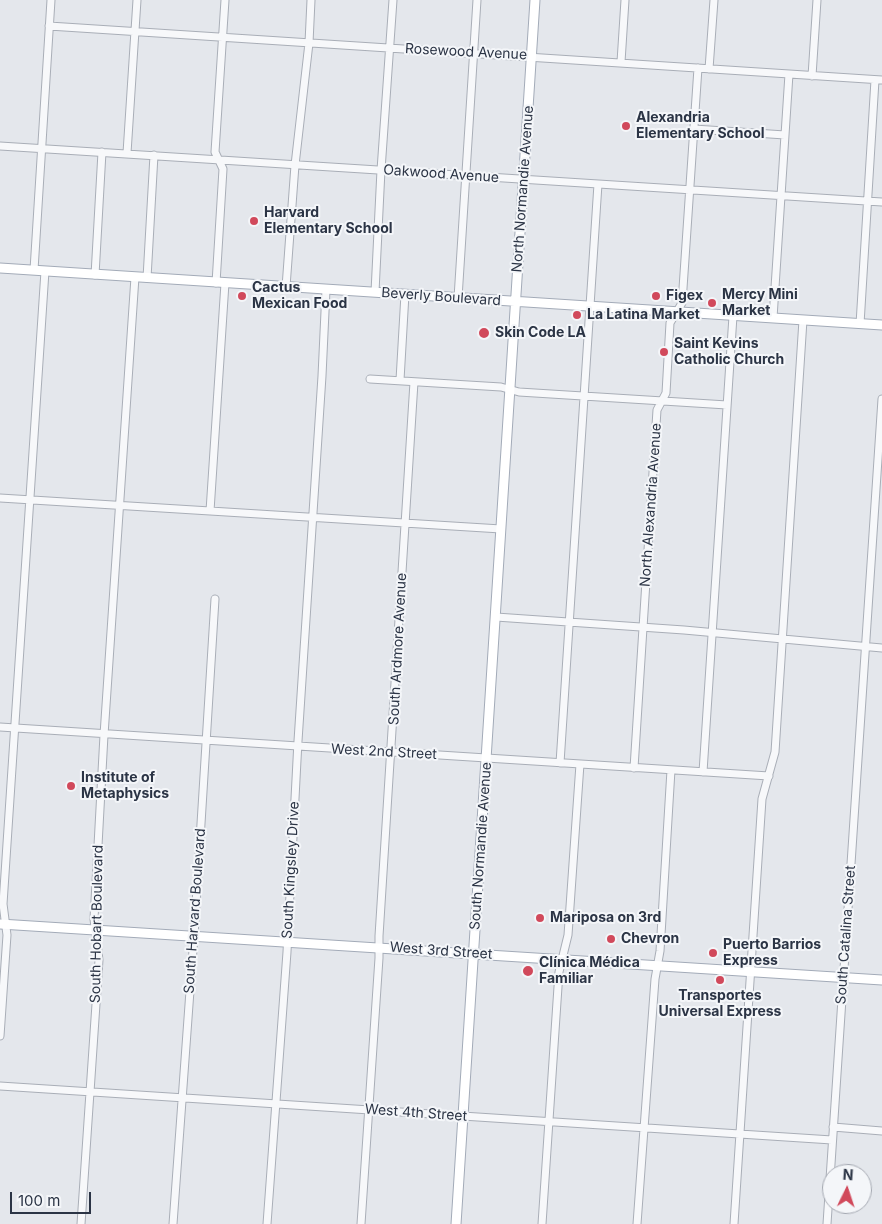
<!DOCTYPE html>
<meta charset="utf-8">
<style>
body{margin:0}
#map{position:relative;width:882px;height:1224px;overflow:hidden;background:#e4e7ec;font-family:Inter,sans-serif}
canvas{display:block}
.north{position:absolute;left:822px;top:1164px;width:50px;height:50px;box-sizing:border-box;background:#f4f6f9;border:1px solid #a4a8b1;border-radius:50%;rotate:4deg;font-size:14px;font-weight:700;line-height:20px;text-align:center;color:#2b3445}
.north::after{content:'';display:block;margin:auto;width:18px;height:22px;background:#d1495b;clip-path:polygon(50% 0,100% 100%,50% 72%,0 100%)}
.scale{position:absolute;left:10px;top:1192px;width:81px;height:22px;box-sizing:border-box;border:2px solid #2b3445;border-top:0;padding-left:6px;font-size:15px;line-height:18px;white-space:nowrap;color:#2b3445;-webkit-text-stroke:4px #f4f6f9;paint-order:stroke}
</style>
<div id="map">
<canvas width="882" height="1224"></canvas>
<div class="north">N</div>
<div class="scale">100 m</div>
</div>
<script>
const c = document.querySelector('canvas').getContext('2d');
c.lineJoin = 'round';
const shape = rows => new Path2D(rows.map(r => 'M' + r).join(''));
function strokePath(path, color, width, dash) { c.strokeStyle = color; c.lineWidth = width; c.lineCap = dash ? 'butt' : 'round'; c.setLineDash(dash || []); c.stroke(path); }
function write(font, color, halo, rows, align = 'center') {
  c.font = font + ' Inter,sans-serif'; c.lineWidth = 4; c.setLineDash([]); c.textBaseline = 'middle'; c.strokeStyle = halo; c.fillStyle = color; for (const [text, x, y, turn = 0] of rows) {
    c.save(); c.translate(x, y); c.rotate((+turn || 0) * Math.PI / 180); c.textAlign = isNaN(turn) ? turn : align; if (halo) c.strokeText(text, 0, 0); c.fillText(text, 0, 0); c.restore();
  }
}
const minor = shape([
 [49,26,882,80],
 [621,62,625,0],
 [709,69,714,0],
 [812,76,817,0],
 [694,129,785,135],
 [0,146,882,202],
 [127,153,137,0],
 [34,270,51,0],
 [95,275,102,152],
 [147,278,154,155],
 [216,283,223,169,215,152,225,0],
 [286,287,295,165,309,43,311,0],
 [375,292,381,170,393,0],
 [458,298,477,0],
 [773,318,789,74],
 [860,324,875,80],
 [370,379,501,387,519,392,727,405],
 [400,380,405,294],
 [0,498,501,529],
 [210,511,225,283],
 [496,617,684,630,882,648],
 [0,727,769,776],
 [560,763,598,184],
 [634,768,657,410,666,393,670,323,682,303,698,68],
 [703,772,733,316],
 [0,1036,7,935,3,904,45,271],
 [0,1086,832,1140],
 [833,1127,882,1131],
 [81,1224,99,960,94,919,104,735,135,277],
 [173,1224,194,936,215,599],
 [267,1224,287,952,298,741,322,376,326,290],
 [361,1224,379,958,379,936,414,382],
 [542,1224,559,972,568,935,580,764],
 [637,1224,655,979,660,951,671,770],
 [734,1224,762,799,775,752,803,320],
 [827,1224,882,399]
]);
const major = shape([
 [0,268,882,325],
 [0,924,882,980],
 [456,1224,535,0]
]);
strokePath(minor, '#a9aeb7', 9);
strokePath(major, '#a3abb8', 11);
strokePath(minor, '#f7f8fa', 7);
strokePath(major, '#fff', 9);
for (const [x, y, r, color] of [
 [626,126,5,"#d1495b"],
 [254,221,5,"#d1495b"],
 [242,296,5,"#d1495b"],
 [656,296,5,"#d1495b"],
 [712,303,5,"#d1495b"],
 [577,315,5,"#d1495b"],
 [484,333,6,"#d1495b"],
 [664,352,5,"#d1495b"],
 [71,786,5,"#d1495b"],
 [540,918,5,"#d1495b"],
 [611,939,5,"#d1495b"],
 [713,953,5,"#d1495b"],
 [528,971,6,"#d1495b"],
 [720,980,5,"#d1495b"]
]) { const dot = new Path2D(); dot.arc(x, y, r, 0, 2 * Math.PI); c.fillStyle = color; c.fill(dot); strokePath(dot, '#f4f6f9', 2); }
write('14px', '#2b3445', '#f4f6f9', [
 ["Rosewood Avenue",466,52,3],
 ["Oakwood Avenue",441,174,4],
 ["North Normandie Avenue",523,189,-86],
 ["Beverly Boulevard",441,297,4],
 ["North Alexandria Avenue",651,505,-86],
 ["South Ardmore Avenue",398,649,-87],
 ["West 2nd Street",384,752,3],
 ["South Normandie Avenue",481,846,-86],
 ["South Kingsley Drive",291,870,-87],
 ["South Harvard Boulevard",195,911,-86],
 ["South Hobart Boulevard",97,924,-89],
 ["South Catalina Street",846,935,-86],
 ["West 3rd Street",441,951,4],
 ["West 4th Street",416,1113,4]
]);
write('bold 14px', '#2b3445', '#f4f6f9', [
 ["Alexandria",636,118],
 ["Elementary School",636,134],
 ["Harvard",264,213],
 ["Elementary School",264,229],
 ["Cactus",252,288],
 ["Mexican Food",252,304],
 ["Mercy Mini",722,295],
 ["Market",722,311],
 ["Figex",666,296],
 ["La Latina Market",587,315],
 ["Skin Code LA",495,333],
 ["Saint Kevins",674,344],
 ["Catholic Church",674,360],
 ["Institute of",81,778],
 ["Metaphysics",81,794],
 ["Mariposa on 3rd",550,918],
 ["Chevron",621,939],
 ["Puerto Barrios",723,945],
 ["Express",723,961],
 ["Clínica Médica",539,963],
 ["Familiar",539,979],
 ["Transportes",720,996,"center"],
 ["Universal Express",720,1012,"center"]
], 'left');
</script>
